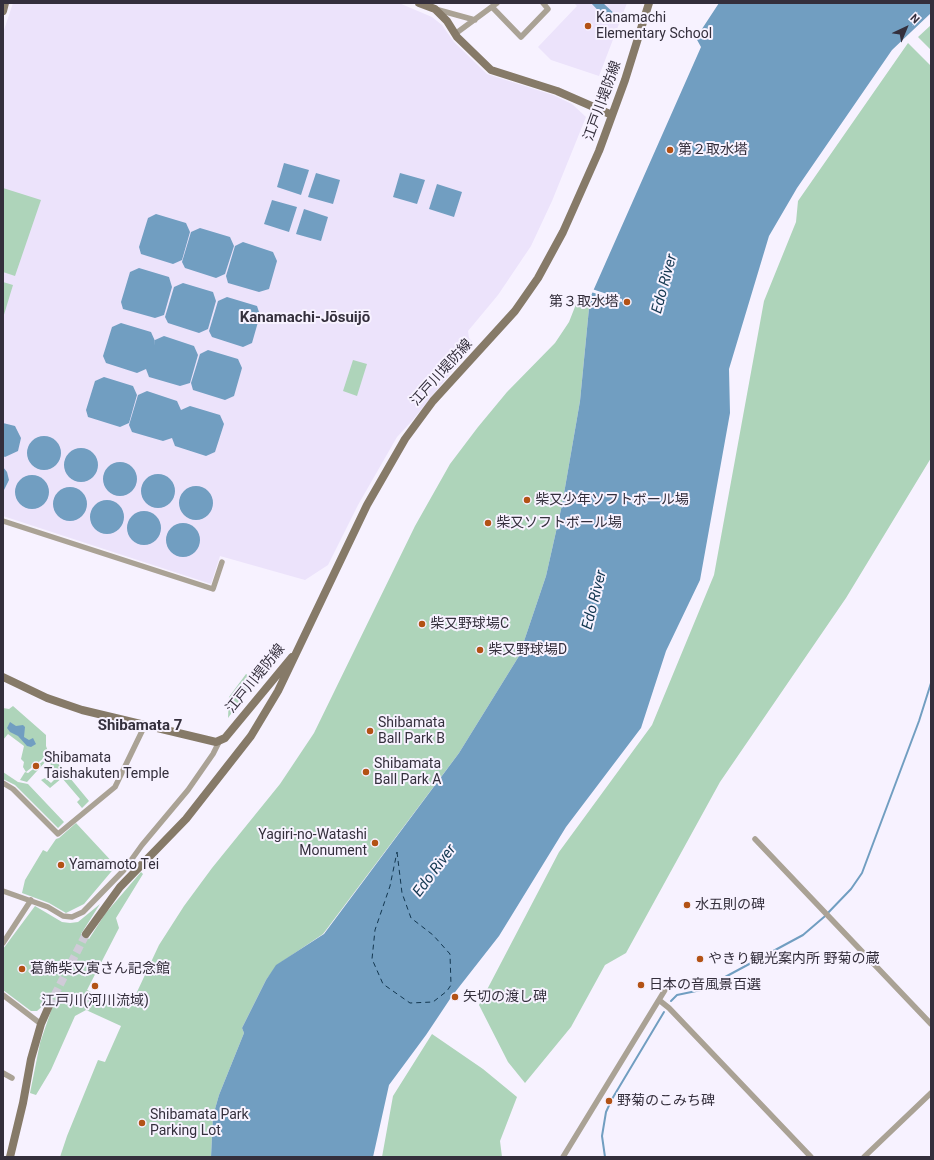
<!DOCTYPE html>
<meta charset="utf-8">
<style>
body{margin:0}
#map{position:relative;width:934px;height:1160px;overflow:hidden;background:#f7f2ff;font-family:Roboto,sans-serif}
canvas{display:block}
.frame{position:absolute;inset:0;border:4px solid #342f3c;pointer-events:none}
.north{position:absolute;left:886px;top:8px;width:40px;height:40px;-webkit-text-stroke:3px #f7f2ff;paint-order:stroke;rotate:44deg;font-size:11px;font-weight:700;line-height:16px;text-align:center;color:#342f3c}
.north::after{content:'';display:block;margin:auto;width:14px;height:18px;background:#342f3c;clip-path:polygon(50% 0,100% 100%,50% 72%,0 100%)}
</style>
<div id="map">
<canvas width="934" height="1160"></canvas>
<div class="frame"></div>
<div class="north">N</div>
</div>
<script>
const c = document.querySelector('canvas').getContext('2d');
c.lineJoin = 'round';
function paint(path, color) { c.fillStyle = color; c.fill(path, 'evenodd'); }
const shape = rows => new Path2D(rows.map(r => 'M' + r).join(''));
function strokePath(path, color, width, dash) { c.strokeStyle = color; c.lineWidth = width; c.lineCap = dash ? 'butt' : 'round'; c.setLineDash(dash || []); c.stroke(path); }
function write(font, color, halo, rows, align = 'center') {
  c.font = font + ' Roboto,"Noto Sans JP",sans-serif'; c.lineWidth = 4; c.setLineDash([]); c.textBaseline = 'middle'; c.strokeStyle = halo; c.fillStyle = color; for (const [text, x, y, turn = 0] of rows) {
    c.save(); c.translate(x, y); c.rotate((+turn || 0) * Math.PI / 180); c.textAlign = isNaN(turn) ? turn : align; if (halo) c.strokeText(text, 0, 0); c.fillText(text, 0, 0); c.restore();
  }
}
paint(shape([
 [13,3,399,3,432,17,442,25,454,42,487,74,553,95,572,104,586,117,552,201,531,246,498,295,468,331,469,338,474,344,412,421,397,437,358,505,328,565,305,580,220,556,211,584,3,516,3,33],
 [574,3,627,3,599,76,551,60,538,47,577,6]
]), '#ece3fb');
paint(shape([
 [931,25,931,50,918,37],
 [908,43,931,66,931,458,846,598,720,782,626,953,605,965,571,1027,525,1083,508,1062,479,1005,559,852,652,725,714,575,764,301,796,222,798,201],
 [3,188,41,200,15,276,3,272],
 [3,282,13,285,3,318],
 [580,294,590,298,580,401,562,505,546,576,519,656,459,753,323,934,277,965,266,980,242,1028,244,1033,219,1095,213,1116,211,1157,60,1157,67,1136,98,1060,105,1062,121,1026,86,1010,75,1016,51,1070,36,1095,30,1093,40,1043,52,1008,45,1004,37,1011,31,1011,3,990,3,949,35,906,62,922,70,923,78,922,100,904,81,934,89,939,105,914,141,872,143,874,116,918,119,928,87,990,129,1009,159,945,184,906,212,868,280,784,314,733,415,526,450,464,478,427,507,392,555,343,569,322],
 [353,360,367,364,357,396,343,391],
 [246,674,255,681,228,718,229,697],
 [13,706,46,735,46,746,49,754,26,772,23,767,24,762,21,759,24,746,8,734,3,740,3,708,9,709],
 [51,755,89,801,82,808,77,802,80,799,62,778,50,788,41,780,45,778,51,783,59,775,47,760,27,782,20,780,25,772,28,773],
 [3,772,18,782,28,784,64,822,58,828,15,785,3,779],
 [76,823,116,866,84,904,66,913,49,903,22,893,25,880,43,850,47,852,56,839,59,838],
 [432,1034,483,1069,517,1097,500,1141,502,1157,382,1157,393,1096]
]), '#aed4ba');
paint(shape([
 [591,3,603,3,617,16,610,23],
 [719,3,931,3,931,13,892,50,797,188,769,236,729,369,730,413,700,580,666,651,641,728,566,827,499,936,452,996,426,1035,389,1085,373,1157,211,1157,213,1116,219,1095,244,1033,242,1028,266,980,276,965,324,934,459,753,519,656,546,576,562,505,580,401,590,298,701,47,696,38],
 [284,163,309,170,301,195,277,187],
 [316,173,340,180,333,204,308,197],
 [400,173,425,180,417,204,393,197],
 [437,184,462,192,454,217,429,209],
 [272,200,297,207,289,232,264,224],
 [304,209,328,217,321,241,296,234],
 [156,214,186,223,190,232,182,260,173,264,141,254,139,247,148,218],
 [200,228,230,237,234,246,225,274,216,278,185,268,182,262,191,232],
 [243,242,273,252,277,261,269,289,259,292,228,283,226,276,235,246],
 [139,268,169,277,172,287,164,315,155,318,123,309,121,302,130,272],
 [183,283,213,292,216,301,208,329,199,333,168,323,165,317,174,287],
 [227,297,257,306,260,315,252,343,243,347,212,337,209,331,218,301],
 [121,323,151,332,155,341,154,346,155,340,164,336,194,346,198,355,190,383,180,386,149,377,146,369,137,373,106,363,103,356,112,327],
 [208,350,238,359,242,368,234,396,225,400,193,390,191,383,200,354],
 [104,377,133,386,137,395,129,423,120,427,88,417,86,410,95,381],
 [147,391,177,401,181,410,190,406,220,415,224,424,215,452,206,456,175,446,172,438,163,441,132,432,129,425,138,395],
 [3,423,15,426,21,438,18,451,5,457,3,456],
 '27 453a17 17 0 1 1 34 0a17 17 0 1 1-34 0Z',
 '64 465a17 17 0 1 1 34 0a17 17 0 1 1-34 0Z',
 '103 479a17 17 0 1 1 34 0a17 17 0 1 1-34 0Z',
 [3,467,7,472,9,480,3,492],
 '141 491a17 17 0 1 1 34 0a17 17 0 1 1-34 0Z',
 '15 492a17 17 0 1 1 34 0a17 17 0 1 1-34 0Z',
 '179 503a17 17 0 1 1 34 0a17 17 0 1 1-34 0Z',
 '53 504a17 17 0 1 1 34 0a17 17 0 1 1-34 0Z',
 '90 517a17 17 0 1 1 34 0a17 17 0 1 1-34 0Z',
 '127 528a17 17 0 1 1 34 0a17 17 0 1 1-34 0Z',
 '166 540a17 17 0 1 1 34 0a17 17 0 1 1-34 0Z',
 [10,722,16,726,23,725,25,727,24,737,29,740,33,738,36,744,31,747,27,746,18,736,10,732,7,728]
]), '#719ec1');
paint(shape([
 [592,289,622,299,622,302,591,292]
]), '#f7f2ff');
strokePath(shape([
 [671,1001,677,995,701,990,803,935,824,917,851,889,862,873,919,721,931,683],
 [605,1157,602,1136,606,1112,612,1099,664,1012]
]), '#719ec1', 2);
strokePath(shape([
 [397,852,402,893,411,918,433,935,450,954,451,985,447,991,433,1002,410,1003,383,984,372,959,375,930,390,886,397,852]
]), '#133750', 1, [5, 4]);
strokePath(shape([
 [49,1006,86,934]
]), '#d0cbd8', 8, [8, 4]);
strokePath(shape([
 [492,7,521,37,548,9,543,3],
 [435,9,475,20],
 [455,34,497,3],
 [3,521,213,589,222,562],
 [3,783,13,789,58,834,115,787,145,725],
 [755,839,931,1024],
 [3,891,48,907,63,916,72,917,83,912,124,870,142,845,188,790,213,754,219,742],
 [3,943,31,900],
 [3,995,41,1024],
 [659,1000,669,1008,811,1157],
 [3,1073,12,1078],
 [563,1157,668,985],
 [864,1157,931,1093]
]), '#aaa295', 5.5);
strokePath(shape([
 [419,3,435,9,447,21,457,37,491,70,557,91,612,115],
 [3,11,5,3],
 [3,677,47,698,82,710,216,742,225,738,292,657],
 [86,934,120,887,186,819,251,736,278,691,367,505,405,439,433,401,515,311,538,278,563,232,599,151,625,80,649,3],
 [10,1157,23,1103,31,1059,41,1024,49,1006]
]), '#867a68', 8);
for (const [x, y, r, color] of [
 [588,26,4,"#b35215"],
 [670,150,4,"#b35215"],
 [627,302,4,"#b35215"],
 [527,500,4,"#b35215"],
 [488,523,4,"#b35215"],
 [422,624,4,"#b35215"],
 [480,650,4,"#b35215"],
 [370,731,4,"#b35215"],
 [36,766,4,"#b35215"],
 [366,772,4,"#b35215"],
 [375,843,4,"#b35215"],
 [61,865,4,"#b35215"],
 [687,905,4,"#b35215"],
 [700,959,4,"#b35215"],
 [22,969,4,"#b35215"],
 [641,985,4,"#b35215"],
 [95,986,4,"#b35215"],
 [455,997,4,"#b35215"],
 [609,1101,4,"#b35215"],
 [142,1123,4,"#b35215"]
]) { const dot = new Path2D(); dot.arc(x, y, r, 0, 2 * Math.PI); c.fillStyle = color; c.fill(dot); strokePath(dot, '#f7f2ff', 1.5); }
write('14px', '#342f3c', '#f7f2ff', [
 ["Kanamachi",596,18],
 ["Elementary School",596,34],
 ["第２取水塔",678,150],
 ["第３取水塔",619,302,"right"],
 ["柴又少年ソフトボール場",535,500],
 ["柴又ソフトボール場",496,523],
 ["柴又野球場C",430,624],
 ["柴又野球場D",488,650],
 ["Shibamata",378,723],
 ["Ball Park B",378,739],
 ["Shibamata",44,758],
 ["Taishakuten Temple",44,774],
 ["Shibamata",374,764],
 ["Ball Park A",374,780],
 ["Yagiri-no-Watashi",367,835,"right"],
 ["Monument",367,851,"right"],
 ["Yamamoto Tei",69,865],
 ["水五則の碑",695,905],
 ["やきり観光案内所 野菊の蔵",708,959],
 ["葛飾柴又寅さん記念館",30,969],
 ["日本の音風景百選",649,985],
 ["矢切の渡し碑",463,997],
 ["江戸川(河川流域)",95,1001,"center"],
 ["野菊のこみち碑",617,1101],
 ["Shibamata Park",150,1115],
 ["Parking Lot",150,1131]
], 'left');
write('14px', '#342f3c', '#f7f2ff', [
 ["江戸川堤防線",603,101,-70],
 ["江戸川堤防線",442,373,-48],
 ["江戸川堤防線",256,679,-51]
]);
write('italic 15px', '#133750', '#f7f2ff', [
 ["Edo River",665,284,-75],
 ["Edo River",595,600,-76],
 ["Edo River",435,871,-53]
]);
write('bold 15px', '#342f3c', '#f7f2ff', [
 ["Kanamachi-Jōsuijō",305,318],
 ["Shibamata 7",140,726]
]);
</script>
